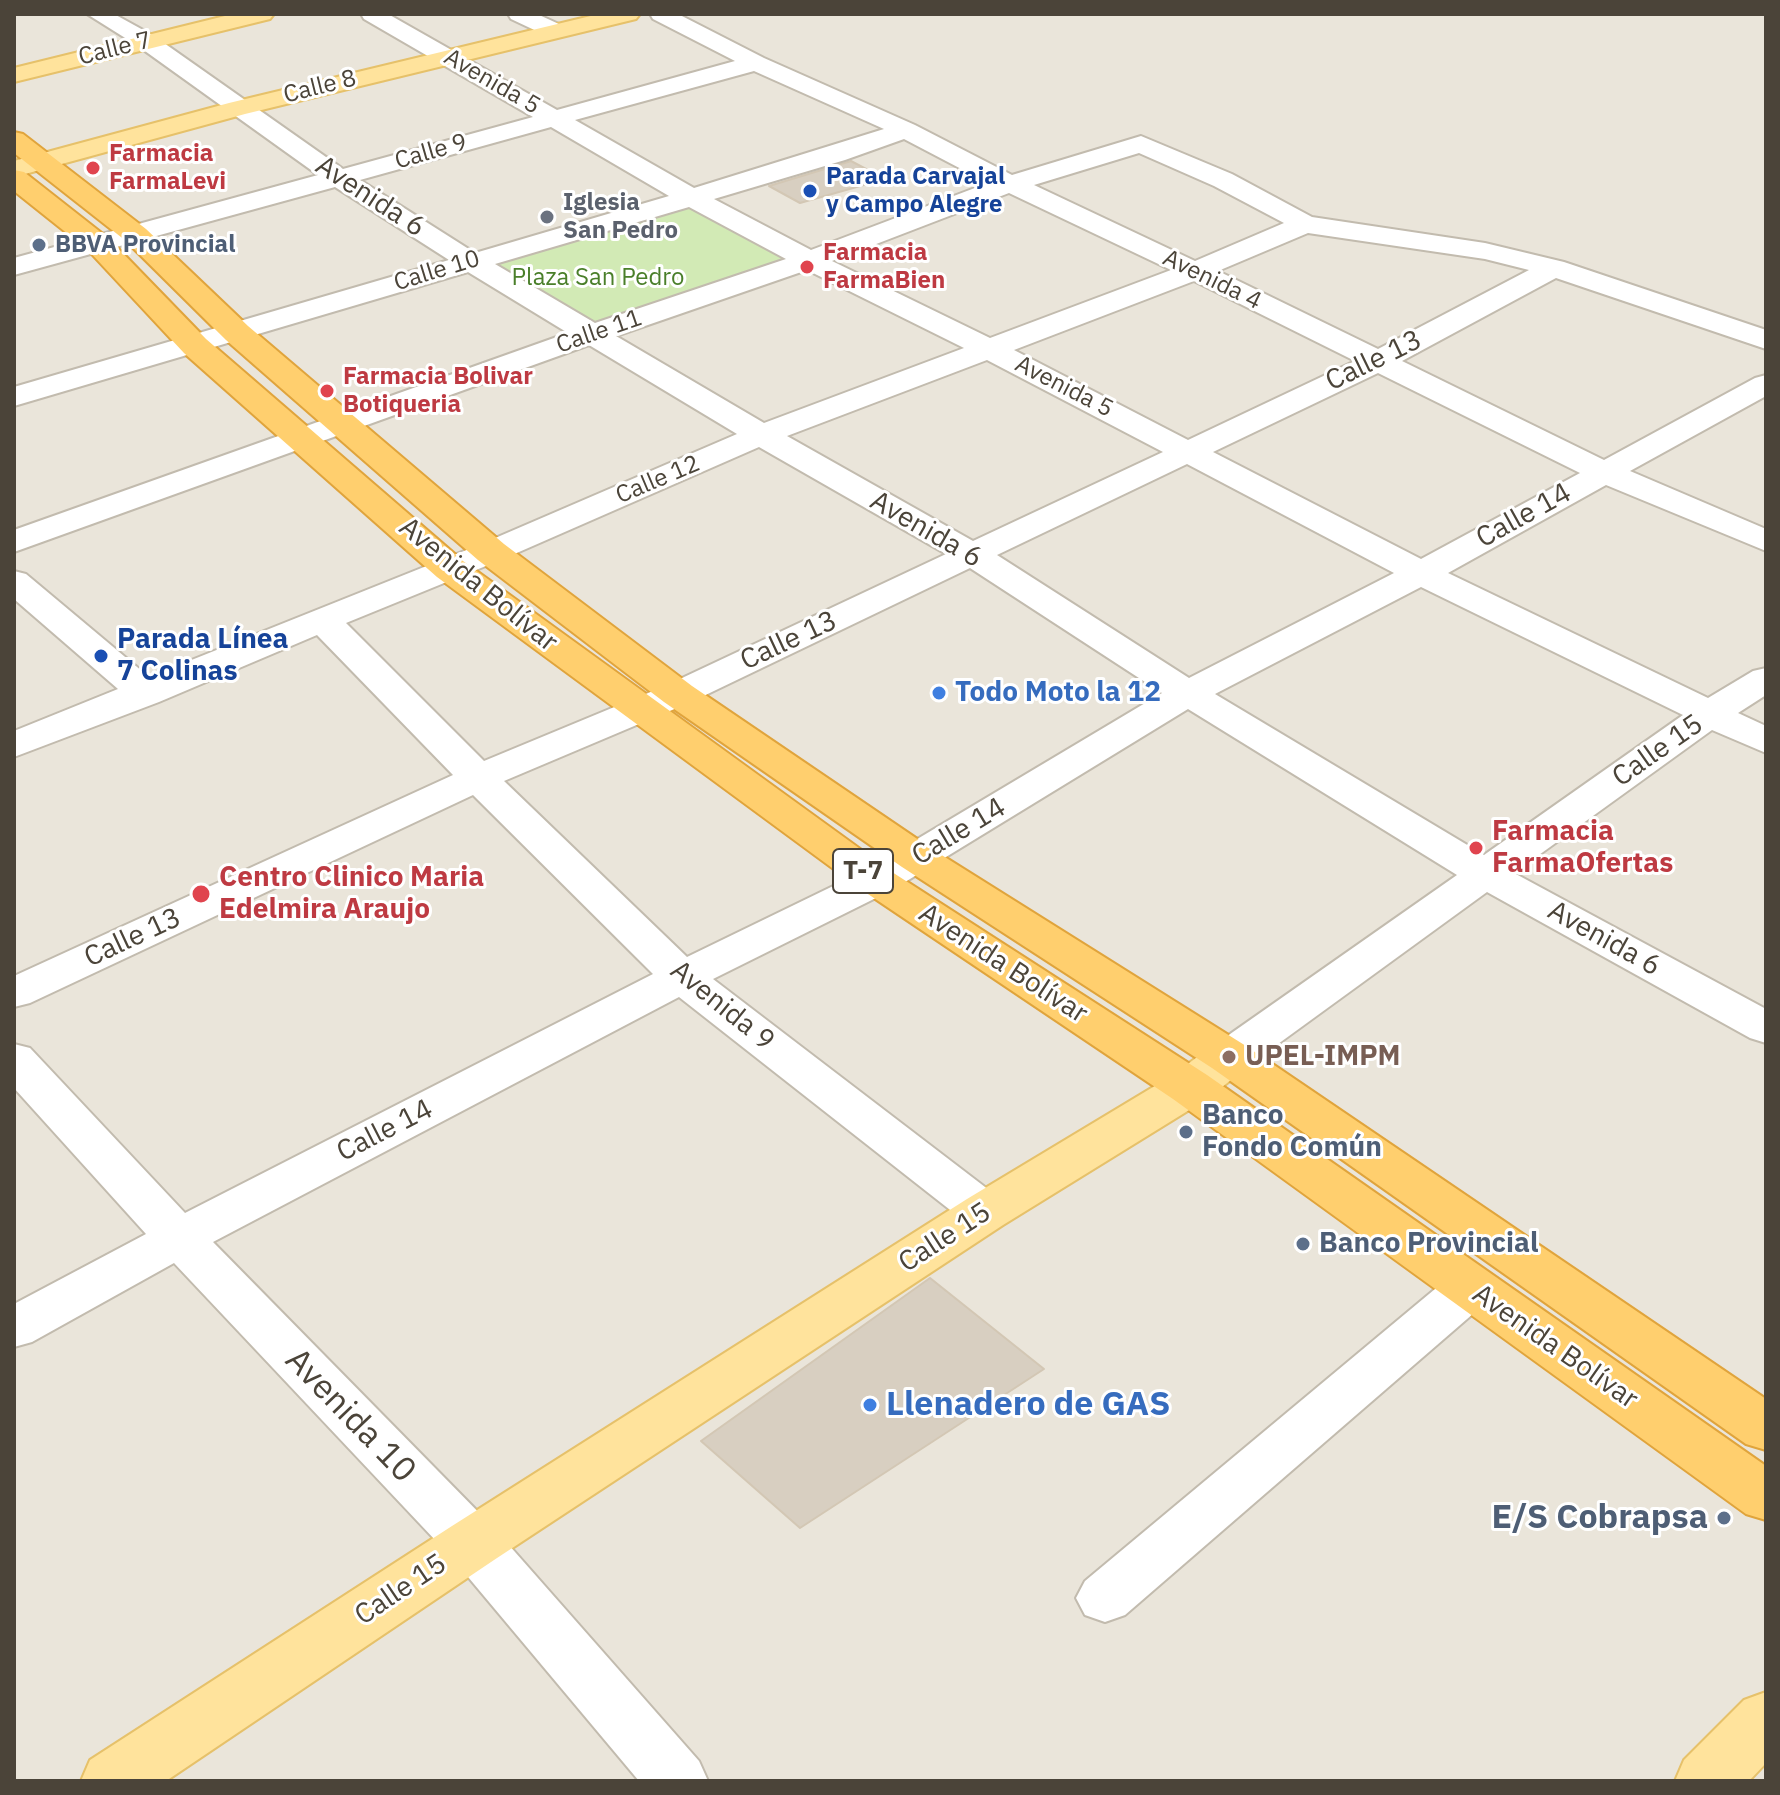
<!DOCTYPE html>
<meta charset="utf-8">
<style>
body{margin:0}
#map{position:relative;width:1780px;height:1795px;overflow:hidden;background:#f6f3ec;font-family:"IBM Plex Sans",sans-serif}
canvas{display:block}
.frame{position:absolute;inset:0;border:16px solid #4b4439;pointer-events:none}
</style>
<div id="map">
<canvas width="1780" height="1795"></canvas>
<div class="frame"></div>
</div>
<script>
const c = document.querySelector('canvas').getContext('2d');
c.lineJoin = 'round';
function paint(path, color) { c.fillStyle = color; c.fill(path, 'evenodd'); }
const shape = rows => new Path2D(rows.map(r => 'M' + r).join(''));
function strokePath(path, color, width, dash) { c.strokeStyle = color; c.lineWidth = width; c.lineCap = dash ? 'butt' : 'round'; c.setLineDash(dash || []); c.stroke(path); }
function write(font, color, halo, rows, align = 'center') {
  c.font = font + ' "IBM Plex Sans",sans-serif'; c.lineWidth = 6; c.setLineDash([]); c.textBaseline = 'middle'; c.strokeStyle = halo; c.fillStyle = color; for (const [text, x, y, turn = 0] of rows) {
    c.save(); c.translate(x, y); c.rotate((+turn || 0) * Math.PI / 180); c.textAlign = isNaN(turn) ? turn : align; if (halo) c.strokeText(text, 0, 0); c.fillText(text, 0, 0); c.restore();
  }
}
paint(shape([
 [14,14,1766,14,1766,1781,14,1781]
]), '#eae5da');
paint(shape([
 [692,198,809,260,592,334,469,261]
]), '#d2eab5');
const building = shape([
 [851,161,885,179,800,203,769,186,851,161],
 [930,1278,1044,1369,800,1528,701,1441,930,1278]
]);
paint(building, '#d8cfc1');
strokePath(building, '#d3c7b4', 2);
const minor = shape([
 [87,14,114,14,154,36,343,169,533,117,364,19,361,14,388,14,557,110,735,61,653,19,650,14,678,14,764,58,915,125,1012,175,1141,136,1232,174,1312,217,1485,243,1564,262,1766,330,1766,349,1556,278,1402,361,1604,460,1755,378,1766,375,1766,396,1630,471,1766,529,1766,551,1606,485,1448,573,1708,698,1753,671,1766,668,1766,695,1738,713,1766,726,1766,753,1712,730,1514,873,1766,1009,1766,1043,1750,1038,1487,892,1245,1068,1229,1072,1213,1068,1206,1057,1213,1046,1457,875,1188,709,892,890,713,979,1002,1200,1009,1212,1002,1224,985,1230,968,1224,679,997,213,1242,493,1527,699,1761,708,1781,639,1781,453,1559,174,1263,32,1342,14,1347,14,1304,146,1234,14,1088,14,1044,30,1048,185,1213,653,974,473,795,30,1003,14,1007,14,976,453,775,317,635,159,702,14,757,14,731,118,689,14,599,14,571,26,574,149,677,479,545,737,434,589,345,14,552,14,530,568,333,468,272,14,406,14,387,449,260,335,187,14,275,14,258,318,175,138,46,87,14],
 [754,71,884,129,694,188,575,120,754,71],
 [551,127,669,196,475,253,360,180,551,127],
 [904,139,988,183,811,250,714,199,845,160,904,139],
 [1139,153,1214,186,1284,223,1195,261,1034,185,1139,153],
 [1009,193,1171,270,990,338,832,261,1009,193],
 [689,207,786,259,595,323,495,264,689,207],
 [1308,233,1485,259,1529,270,1378,349,1218,271,1308,233],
 [807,270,964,348,764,423,616,336,807,270],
 [1194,281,1355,361,1188,440,1014,350,1194,281],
 [987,360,1163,452,973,541,787,436,987,360],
 [1378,373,1580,473,1421,559,1213,452,1378,373],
 [759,447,946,554,665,686,484,761,346,623,503,559,759,447],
 [1187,464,1394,573,1189,678,997,555,1187,464],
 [970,568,1162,693,862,872,687,957,504,781,691,702,970,568],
 [1421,587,1683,715,1484,855,1215,694,1421,587],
 [508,14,537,14,561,25,564,30,561,35,545,35,511,19,508,14],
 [1471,1268,1489,1274,1496,1287,1489,1300,1125,1615,1105,1622,1085,1615,1076,1598,1085,1581,1453,1274,1471,1268]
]);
const major = shape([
 [233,14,274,14,270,19,14,82,14,68,233,14],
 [599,14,640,14,636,19,245,114,14,177,14,161,229,103,599,14],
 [1229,1041,1246,1046,1253,1057,1246,1068,1207,1099,1003,1225,494,1560,166,1781,81,1781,90,1760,452,1526,967,1199,1173,1075,1212,1046,1229,1041],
 [1766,1692,1766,1763,1749,1781,1675,1781,1684,1760,1744,1700,1766,1692]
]);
const highway = shape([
 [14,132,23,134,146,229,248,326,504,544,692,686,932,849,1246,1046,1766,1399,1766,1450,1746,1444,1212,1068,902,867,664,702,478,560,226,340,126,241,14,153,14,132],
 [14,170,24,172,108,238,206,339,463,561,892,872,1207,1075,1766,1466,1766,1520,1746,1514,1173,1099,862,890,437,577,184,353,88,250,14,191,14,170]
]);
strokePath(minor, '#c2bbae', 4);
strokePath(major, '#e6c16a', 4);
strokePath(highway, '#e0a43c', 4);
paint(minor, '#fff');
paint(major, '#ffe39c');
paint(highway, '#ffcf6e');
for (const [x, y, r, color] of [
 [93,168,8,"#e0444e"],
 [810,191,8,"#1a4fb4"],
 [547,217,8,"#6b7280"],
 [39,245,8,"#5c6f8a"],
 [807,267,8,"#e0444e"],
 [327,391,8,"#e0444e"],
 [101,656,8,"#1a4fb4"],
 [939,693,8,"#3f7fe0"],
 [1476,848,8,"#e0444e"],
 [201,894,10,"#e0444e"],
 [1229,1057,8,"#8d6e63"],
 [1186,1132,8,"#5c6f8a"],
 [1303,1244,8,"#5c6f8a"],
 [870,1405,8,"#3f7fe0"],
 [1724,1518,8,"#5c6f8a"]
]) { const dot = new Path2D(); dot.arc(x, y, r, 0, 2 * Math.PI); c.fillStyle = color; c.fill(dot); strokePath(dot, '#fff', 3); }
write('24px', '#4b4439', '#fff', [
 ["Calle 7",115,49,-14],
 ["Avenida 5",492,82,30],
 ["Calle 8",320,87,-14],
 ["Calle 9",431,152,-16],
 ["Calle 10",437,271,-17],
 ["Avenida 4",1212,280,26],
 ["Calle 11",599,332,-19],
 ["Avenida 5",1064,387,27],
 ["Calle 12",658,480,-23]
]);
write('bold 24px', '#be3a42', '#fff', [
 ["Farmacia",109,154],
 ["FarmaLevi",109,182],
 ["Farmacia",823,253],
 ["FarmaBien",823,281],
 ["Farmacia Bolivar",343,377],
 ["Botiqueria",343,405]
], 'left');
write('bold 24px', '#164399', '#fff', [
 ["Parada Carvajal",826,177],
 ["y Campo Alegre",826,205]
], 'left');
write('bold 24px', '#5b616d', '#fff', [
 ["Iglesia",563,203],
 ["San Pedro",563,231]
], 'left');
write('bold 24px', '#4e5e75', '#fff', [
 ["BBVA Provincial",55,245]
], 'left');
write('24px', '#4a7f2a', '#fff', [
 ["Plaza San Pedro",598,278]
]);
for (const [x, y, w] of [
 [863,871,60]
]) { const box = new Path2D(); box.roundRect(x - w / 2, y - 22, w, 44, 6); c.fillStyle = '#fff'; c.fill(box); strokePath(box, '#4b4439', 2); }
write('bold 26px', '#4b4439', null, [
 ["T-7",863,871]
]);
write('28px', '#4b4439', '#fff', [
 ["Avenida 6",370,197,33],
 ["Calle 13",1374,361,-26],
 ["Calle 14",1524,516,-29],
 ["Avenida 6",926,530,30],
 ["Avenida Bolívar",478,585,39],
 ["Calle 13",789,641,-25],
 ["Calle 15",1658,751,-35],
 ["Calle 14",959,832,-31],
 ["Calle 13",133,938,-25],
 ["Avenida 6",1604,939,29],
 ["Avenida Bolívar",1003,964,33],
 ["Avenida 9",722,1006,39],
 ["Calle 14",385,1131,-27],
 ["Calle 15",945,1238,-33],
 ["Avenida Bolívar",1555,1347,35],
 ["Calle 15",401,1590,-34]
]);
write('bold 28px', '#164399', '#fff', [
 ["Parada Línea",117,640],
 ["7 Colinas",117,672]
], 'left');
write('bold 28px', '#366cbe', '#fff', [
 ["Todo Moto la 12",955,693]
], 'left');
write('bold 28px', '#be3a42', '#fff', [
 ["Farmacia",1492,832],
 ["FarmaOfertas",1492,864],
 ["Centro Clinico Maria",219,878],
 ["Edelmira Araujo",219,910]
], 'left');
write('bold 28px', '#785e54', '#fff', [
 ["UPEL-IMPM",1245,1057]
], 'left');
write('bold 28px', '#4e5e75', '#fff', [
 ["Banco",1202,1116],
 ["Fondo Común",1202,1148],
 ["Banco Provincial",1319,1244]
], 'left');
write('bold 34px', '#366cbe', '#fff', [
 ["Llenadero de GAS",886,1405]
], 'left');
write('34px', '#4b4439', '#fff', [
 ["Avenida 10",350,1416,46]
]);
write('bold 34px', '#4e5e75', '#fff', [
 ["E/S Cobrapsa",1708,1518]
], 'right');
</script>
